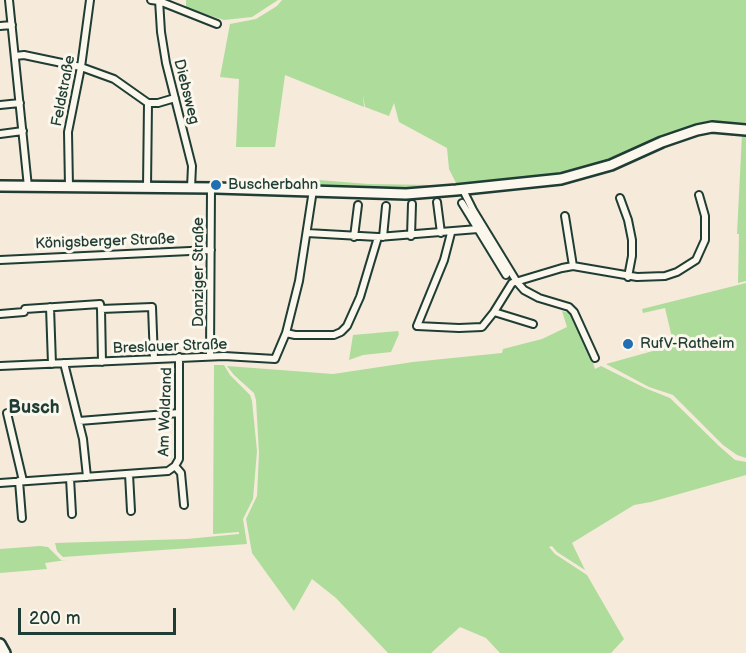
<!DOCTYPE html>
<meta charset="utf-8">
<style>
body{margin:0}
#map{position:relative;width:746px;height:653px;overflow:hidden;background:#f6eada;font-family:"Balsamiq Sans",sans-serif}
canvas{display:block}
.scale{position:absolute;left:18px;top:608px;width:158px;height:27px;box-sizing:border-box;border:3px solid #1f3d34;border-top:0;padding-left:8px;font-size:18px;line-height:21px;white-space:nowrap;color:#1f3d34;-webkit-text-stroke:4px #fbf7ec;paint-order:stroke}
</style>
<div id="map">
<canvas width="746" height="653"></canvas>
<div class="scale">200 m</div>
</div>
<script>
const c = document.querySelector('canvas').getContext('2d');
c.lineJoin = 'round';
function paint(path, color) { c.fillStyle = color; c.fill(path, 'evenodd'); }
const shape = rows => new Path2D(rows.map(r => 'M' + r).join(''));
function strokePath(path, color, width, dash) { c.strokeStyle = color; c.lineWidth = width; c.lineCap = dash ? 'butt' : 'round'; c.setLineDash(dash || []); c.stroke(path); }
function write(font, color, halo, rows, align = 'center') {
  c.font = font + ' "Balsamiq Sans",sans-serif'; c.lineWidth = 6; c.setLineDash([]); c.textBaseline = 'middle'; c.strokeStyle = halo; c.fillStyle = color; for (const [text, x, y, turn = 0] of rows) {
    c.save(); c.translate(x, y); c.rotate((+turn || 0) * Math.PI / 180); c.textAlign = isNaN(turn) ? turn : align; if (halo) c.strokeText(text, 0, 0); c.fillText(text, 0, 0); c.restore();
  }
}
paint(shape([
 [186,0,278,0,252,17,224,20,186,8],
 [282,0,746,0,746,126,723,124,627,153,578,172,538,179,458,187,449,169,447,148,399,122,394,103,389,116,365,107,363,95,364,107,285,75,275,147,236,147,239,79,220,77,230,24,256,19,277,6],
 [742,134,746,135,746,281,738,283,739,234,737,234],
 [319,180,368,184,430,185,436,187,415,191,303,185,308,181],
 [746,283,746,458,737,455,723,445,673,395,649,387,606,364,653,351,652,348,673,342,665,308,643,313,642,309],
 [562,311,569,313,576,321,589,349,595,369,601,366,645,388,670,398,719,446,735,460,746,462,746,475,651,502,634,505,572,543,585,570,557,552,552,546,549,547,555,554,587,575,624,639,611,653,500,653,486,638,460,627,431,653,388,653,336,598,312,579,294,611,252,553,246,519,257,496,259,453,256,400,254,393,234,375,227,366,333,374,413,362,502,353,503,349,542,339,567,327],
 [398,331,399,334,391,352,363,355,349,360,353,335],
 [214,365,224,365,230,375,250,395,252,401,257,451,253,499,243,519,247,544,63,557,57,551,55,543,187,539,239,534,239,532,213,534],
 [40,546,48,547,62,561,67,560,45,563,47,569,0,573,0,549]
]), '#aedc9b');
const street = shape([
 [9,0,28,187],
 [151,0,159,1,217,24],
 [159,0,161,32,166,63,192,166,191,188],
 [0,26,12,25],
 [15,56,24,55,81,67,114,79,148,103,158,103,175,98],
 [0,105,20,103],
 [0,134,23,131],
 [69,187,68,132,81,67,90,0],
 [147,187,148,103],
 [463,190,473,210,517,282,524,290,539,298,569,307,574,312,595,358],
 [620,198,628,220,632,240,632,256,628,277],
 [437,202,441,233],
 [462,203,506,275],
 [565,216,573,266],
 [307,233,378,237,478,229],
 [451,233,444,260,417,326,459,328,482,327,494,312,512,283,562,268,573,266,637,277,665,276,677,272,696,260,705,240,705,216,699,195],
 [411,236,412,204],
 [354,237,358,205],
 [383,237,386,206],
 [0,260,211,250],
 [50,307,52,364],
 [101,309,102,362],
 [494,312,533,324],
 [0,314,24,312,25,309,100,304,101,309,152,307,154,359],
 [286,333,295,335,334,335,341,332,347,326,360,297,378,237],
 [210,356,211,188],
 [64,363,83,439,87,477],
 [0,366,224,356,275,359,286,333,299,281,313,190],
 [7,413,23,481],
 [79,421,179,413],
 [175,466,181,473,184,505],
 [129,474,131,511],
 [70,478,72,514],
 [19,481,22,518],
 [0,483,168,471,175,466,179,459,179,357]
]);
const secondary = shape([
 [0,186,216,188,406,194,456,190,561,179,611,165,662,142,697,130,712,127,746,130],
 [0,644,5,653]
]);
strokePath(street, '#1f3d34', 10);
strokePath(secondary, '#1f3d34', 14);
strokePath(street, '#fbf7ec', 6);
strokePath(secondary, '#fbf7ec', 9);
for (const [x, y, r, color] of [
 [216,185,6,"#1f6fb2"],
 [628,344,6,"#1f6fb2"]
]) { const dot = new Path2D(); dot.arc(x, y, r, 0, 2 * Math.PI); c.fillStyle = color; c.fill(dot); strokePath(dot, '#fbf7ec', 2); }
write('15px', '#1f3d34', '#fbf7ec', [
 ["Feldstraße",64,91,-79],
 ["Diebsweg",186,92,76],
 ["Königsberger Straße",105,242,-2],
 ["Danziger Straße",199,272,-90],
 ["Breslauer Straße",170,347,-2],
 ["Am Waldrand",166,412,-88]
]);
write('15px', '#1f3d34', '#fbf7ec', [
 ["Buscherbahn",228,185],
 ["RufV-Ratheim",640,344]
], 'left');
write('bold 18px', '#1f3d34', '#fbf7ec', [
 ["Busch",34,408]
]);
</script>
